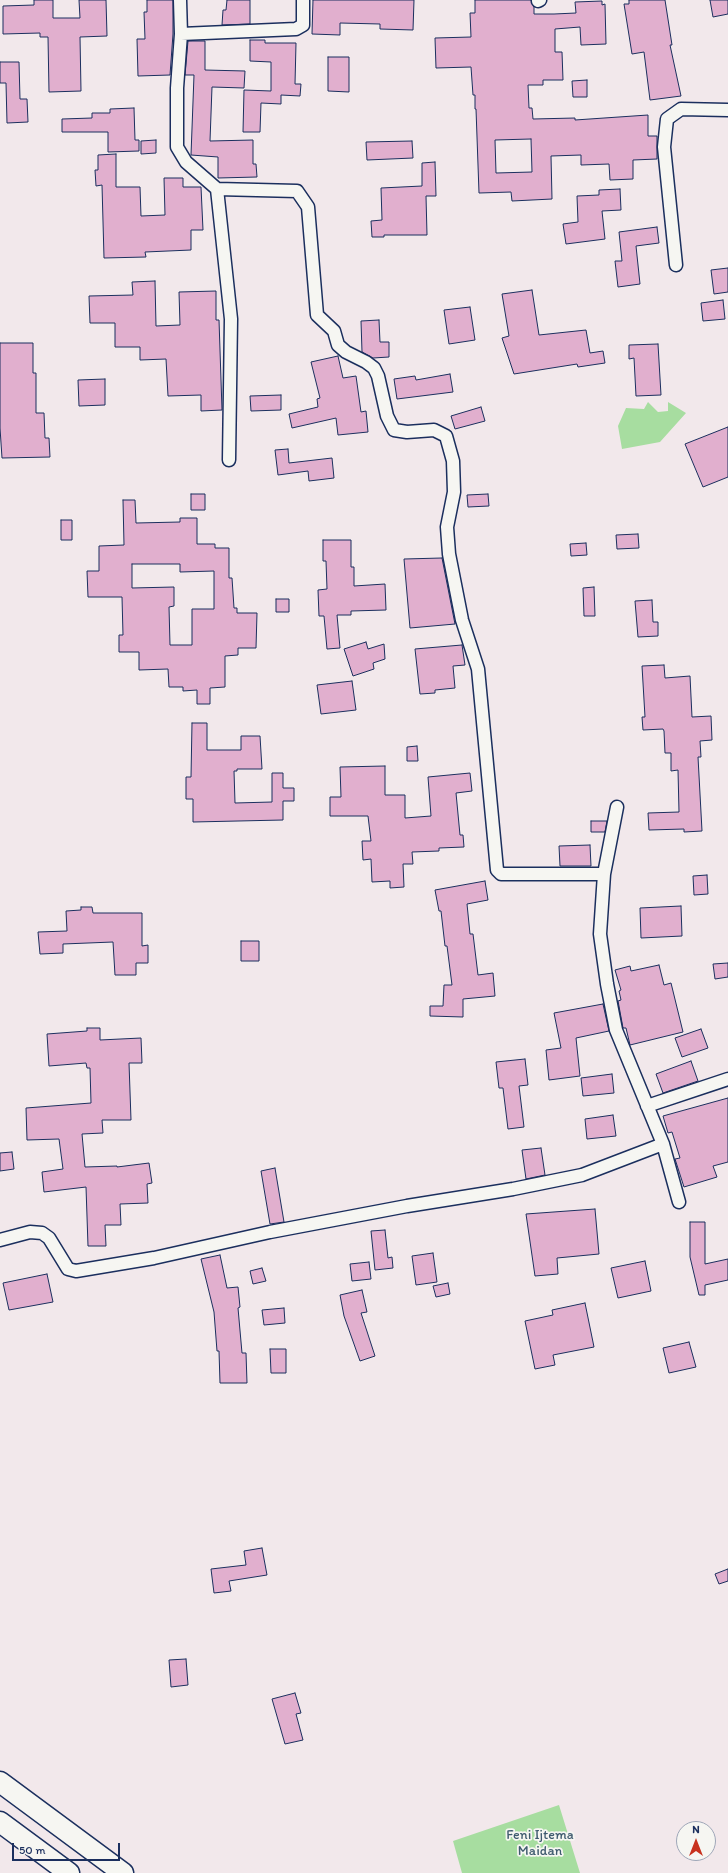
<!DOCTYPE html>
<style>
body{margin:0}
#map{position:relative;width:728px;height:1873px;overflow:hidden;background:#f2e8eb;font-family:Itim,sans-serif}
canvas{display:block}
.north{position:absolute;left:676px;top:1821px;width:40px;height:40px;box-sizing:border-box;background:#f6f6f2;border:1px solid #9ea6b7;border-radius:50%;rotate:0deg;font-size:11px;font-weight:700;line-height:16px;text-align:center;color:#1b2f5e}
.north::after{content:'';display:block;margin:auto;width:14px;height:18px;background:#c8321e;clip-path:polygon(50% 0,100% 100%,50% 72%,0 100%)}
.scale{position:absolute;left:12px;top:1843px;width:108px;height:18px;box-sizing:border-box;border:2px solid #1b2f5e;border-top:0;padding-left:5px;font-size:12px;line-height:14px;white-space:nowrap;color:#1b2f5e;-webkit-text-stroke:3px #f6f6f2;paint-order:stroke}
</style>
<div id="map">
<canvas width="728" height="1873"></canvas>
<div class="north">N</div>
<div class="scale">50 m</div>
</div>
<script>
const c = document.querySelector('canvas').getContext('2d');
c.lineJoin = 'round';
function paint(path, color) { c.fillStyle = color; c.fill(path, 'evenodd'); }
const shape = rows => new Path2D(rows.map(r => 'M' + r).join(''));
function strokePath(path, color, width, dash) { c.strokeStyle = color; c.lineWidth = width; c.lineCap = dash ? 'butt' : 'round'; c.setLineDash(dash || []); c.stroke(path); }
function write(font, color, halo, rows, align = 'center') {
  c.font = font + ' Itim,sans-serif'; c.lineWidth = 3.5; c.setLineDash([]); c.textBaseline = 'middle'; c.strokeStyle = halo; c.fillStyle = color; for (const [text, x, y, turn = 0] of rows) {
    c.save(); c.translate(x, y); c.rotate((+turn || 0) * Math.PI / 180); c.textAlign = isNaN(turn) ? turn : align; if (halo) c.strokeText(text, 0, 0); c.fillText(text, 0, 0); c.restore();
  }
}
paint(shape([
 [648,402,658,412,668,411,668,402,686,413,660,442,622,449,618,426,626,408,644,409],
 [559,1805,580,1873,462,1873,453,1841]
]), '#a7dda0');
const building = shape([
 [34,0,53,0,53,18,80,18,79,0,106,0,107,36,80,37,81,91,49,92,48,37,40,37,40,33,3,34,3,6,34,5,34,0],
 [147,0,173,0,173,34,170,75,138,76,137,39,145,39,144,12,147,12,147,0],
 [227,0,250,0,250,24,222,25,223,10,226,10,227,0],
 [313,0,414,0,413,30,380,29,380,24,340,23,340,35,312,34,313,0],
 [475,0,531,0,534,7,534,14,554,14,576,13,575,2,602,1,602,5,605,4,606,44,581,45,580,27,555,29,555,52,562,52,563,80,543,80,543,85,528,85,529,108,532,108,533,119,575,118,575,120,648,115,648,136,657,136,657,159,633,160,633,179,610,180,609,164,581,165,581,155,551,156,552,199,512,201,511,192,479,193,476,109,475,109,475,95,473,95,471,67,436,68,435,38,471,37,470,13,475,13,475,0],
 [531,139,532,172,496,173,495,140,531,139],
 [629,0,665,0,672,45,670,45,681,96,650,100,644,52,632,54,624,4,629,4,629,0],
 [710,0,728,0,728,14,713,17,710,0],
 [250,40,265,40,265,43,296,43,295,84,301,84,300,96,281,95,281,104,261,103,260,132,243,132,244,90,271,91,271,62,250,61,250,40],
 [188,41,205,41,205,70,245,71,244,88,212,87,210,141,253,140,253,164,256,164,257,177,218,178,218,157,191,155,194,75,185,75,188,41],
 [328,57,349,57,349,92,328,91,328,57],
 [0,62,19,62,20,99,27,99,28,122,7,123,6,83,0,83,0,62],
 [587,80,587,97,573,97,572,81,587,80],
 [134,108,135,140,139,140,139,151,108,152,108,132,62,132,62,119,92,118,92,113,110,113,110,109,134,108],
 [156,140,156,153,141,154,141,141,156,140],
 [412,141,413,158,367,160,366,142,412,141],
 [116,154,116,187,140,187,141,216,165,215,164,178,183,178,183,187,201,187,203,230,191,230,191,250,145,252,146,257,104,258,102,185,96,186,95,170,98,170,98,155,116,154],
 [435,162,436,196,426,196,427,235,384,235,384,237,372,237,371,221,382,220,381,188,422,186,422,163,435,162],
 [620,189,621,210,602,211,605,239,566,244,563,224,578,222,577,196,599,195,599,190,620,189],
 [657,227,659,243,636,246,640,284,618,287,615,261,622,261,619,232,657,227],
 [728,268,728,292,714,294,711,270,728,268],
 [155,281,156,326,180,325,179,292,216,291,216,320,219,320,222,410,201,411,201,395,168,396,166,359,140,360,140,347,115,347,115,323,90,323,89,296,133,295,132,282,155,281],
 [532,290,539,335,586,330,590,353,603,351,605,363,578,367,577,364,514,374,502,338,509,336,502,294,532,290],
 [723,300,725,319,703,321,701,303,723,300],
 [470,307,475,340,449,344,444,310,470,307],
 [379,320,380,342,389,342,389,357,373,358,362,352,361,321,379,320],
 [0,343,33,343,33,373,36,373,36,413,44,413,45,438,49,438,50,457,2,458,0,428,0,343],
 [658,344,661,395,636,396,634,358,629,359,629,345,658,344],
 [338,356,343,378,356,376,361,412,366,411,368,432,338,435,336,418,292,428,289,414,318,407,317,399,320,398,311,362,338,356],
 [450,374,453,392,397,399,394,379,415,376,416,380,450,374],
 [105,379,105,405,79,406,78,380,105,379],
 [281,395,281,410,251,411,250,396,281,395],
 [481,407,485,421,455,429,451,416,481,407],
 [728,427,728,477,703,487,685,444,728,427],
 [288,449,289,463,332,458,334,478,309,481,308,471,278,475,275,450,288,449],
 [191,494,205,494,205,510,191,510,191,494],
 [488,494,489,506,468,507,467,495,488,494],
 [123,500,135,500,136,523,180,522,180,518,197,518,197,544,215,544,215,548,229,548,229,578,232,578,234,608,237,608,237,613,257,613,256,648,238,648,238,655,225,656,225,687,210,688,210,704,197,704,197,690,183,691,183,687,169,687,168,669,139,670,139,652,119,652,119,635,123,635,122,597,88,597,87,571,99,571,99,546,124,545,123,500],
 [132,564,180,564,180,572,214,571,214,609,192,609,192,645,170,645,169,607,174,606,174,587,132,588,132,564],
 [61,520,72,520,72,540,61,540,61,520],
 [638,534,639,548,617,549,616,535,638,534],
 [323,540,351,540,351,567,354,567,354,586,385,584,386,610,351,611,351,615,337,615,340,648,327,649,324,616,319,616,318,590,327,589,326,561,323,561,323,540],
 [586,543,587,555,571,556,570,544,586,543],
 [442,558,455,624,410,628,404,559,442,558],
 [594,587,595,616,584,616,583,588,594,587],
 [276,599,289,599,289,612,276,612,276,599],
 [652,600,653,622,658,622,658,636,638,637,635,601,652,600],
 [366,642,368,649,384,644,385,659,373,663,374,669,353,676,344,649,366,642],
 [462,645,465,665,453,666,455,688,435,690,435,693,420,694,415,649,462,645],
 [664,665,665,678,690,676,692,717,711,716,712,740,700,741,701,757,698,757,702,831,684,832,684,829,649,830,648,813,679,812,678,770,671,771,671,753,665,753,664,731,663,729,643,730,642,717,645,717,642,666,664,665],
 [352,681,356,710,321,714,317,685,352,681],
 [192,723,207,723,207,750,241,750,241,736,260,736,262,769,237,769,237,771,234,771,235,803,272,802,272,773,283,773,283,788,294,788,294,801,283,801,283,820,193,822,193,799,186,799,186,777,191,777,192,723],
 [417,746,418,761,407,761,407,747,417,746],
 [385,766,385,795,405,795,405,818,431,816,428,777,470,773,472,791,456,793,460,835,463,835,464,847,439,848,439,851,412,852,413,864,403,864,404,887,390,888,390,881,372,882,371,859,363,860,362,841,371,841,368,816,330,816,330,797,341,797,340,767,385,766],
 [591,821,607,821,605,832,591,832,591,821],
 [590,845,591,866,560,866,559,846,590,845],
 [707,875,708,894,694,895,693,876,707,875],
 [485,881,488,900,467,904,470,934,473,934,478,975,493,973,495,996,463,999,463,1017,430,1016,430,1006,443,1006,444,985,452,985,447,946,445,946,441,911,439,911,435,890,485,881],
 [681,906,682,936,641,938,640,908,681,906],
 [81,907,92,907,93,913,142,913,142,946,148,945,148,963,136,963,136,975,115,975,113,942,63,944,63,953,40,954,38,932,67,931,66,911,81,910,81,907],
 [241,941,259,941,259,961,241,961,241,941],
 [728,963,728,977,715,979,713,964,728,963],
 [659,965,664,985,671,983,683,1032,630,1045,626,1028,623,1028,618,1001,621,1000,619,991,621,990,615,970,630,966,631,971,659,965],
 [603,1004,609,1031,576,1038,580,1076,549,1080,546,1050,561,1048,554,1013,603,1004],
 [87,1028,100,1028,100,1040,141,1038,142,1063,129,1063,131,1120,102,1120,103,1133,82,1134,85,1167,117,1166,117,1167,149,1163,152,1183,147,1184,148,1203,120,1204,121,1225,105,1225,106,1246,88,1246,86,1187,44,1192,42,1172,63,1169,59,1139,27,1140,26,1108,91,1103,90,1068,87,1068,86,1063,49,1066,47,1034,87,1031,87,1028],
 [701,1029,708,1048,682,1057,675,1038,701,1029],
 [525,1059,528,1085,519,1086,524,1127,508,1129,503,1088,499,1088,496,1062,525,1059],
 [691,1061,698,1081,663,1093,656,1074,691,1061],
 [612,1074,614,1093,583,1096,581,1078,612,1074],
 [728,1098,728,1162,713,1166,717,1177,684,1187,675,1159,680,1158,672,1132,668,1133,663,1116,728,1098],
 [613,1115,616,1136,587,1139,585,1119,613,1115],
 [541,1148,545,1175,526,1179,522,1150,541,1148],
 [12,1152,14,1169,0,1171,0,1153,12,1152],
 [275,1168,284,1222,270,1224,261,1171,275,1168],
 [595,1209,599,1254,557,1258,558,1274,535,1276,526,1214,595,1209],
 [690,1222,705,1222,705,1264,728,1259,728,1280,705,1285,705,1295,699,1295,690,1257,690,1222],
 [385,1230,388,1258,392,1257,393,1268,375,1270,371,1231,385,1230],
 [433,1253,437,1282,416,1285,412,1256,433,1253],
 [220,1255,227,1288,238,1287,240,1307,238,1308,242,1353,246,1353,247,1383,220,1383,219,1351,217,1351,214,1312,201,1259,220,1255],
 [645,1261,651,1291,618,1298,611,1268,645,1261],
 [369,1262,371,1279,352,1281,350,1264,369,1262],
 [262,1268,266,1281,253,1284,250,1271,262,1268],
 [47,1274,53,1302,9,1310,3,1283,47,1274],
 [448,1283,450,1294,436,1297,433,1286,448,1283],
 [362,1290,367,1312,361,1313,375,1356,360,1361,344,1316,340,1295,362,1290],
 [585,1303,594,1347,553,1355,555,1365,535,1369,525,1321,553,1315,552,1310,585,1303],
 [284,1308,285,1323,264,1325,262,1310,284,1308],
 [689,1342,696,1367,669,1373,663,1348,689,1342],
 [270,1349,286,1349,286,1373,271,1373,270,1349],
 [262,1548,267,1575,229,1581,231,1591,214,1593,211,1569,246,1565,244,1551,262,1548],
 [728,1569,728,1581,719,1584,715,1574,728,1569],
 [186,1659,188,1685,171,1687,169,1660,186,1659],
 [295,1693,301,1713,296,1714,303,1740,285,1744,272,1699,295,1693]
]);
paint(building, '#e1afce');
strokePath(building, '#1b2f5e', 1);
const minor = shape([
 [180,0,181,34,177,88,177,147,186,162,217,189,231,319,229,460],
 [538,1,540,0],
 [181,34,296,29,303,25,303,0],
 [217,189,297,191,308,207,317,315,334,331,338,345,346,352,366,362,374,368,378,376,387,416,394,430,407,432,434,430,446,436,453,461,454,492,447,527,449,554,462,620,478,669,497,870,501,874,604,874],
 [676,265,664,147,667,119,681,109,728,110],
 [617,807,604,874,600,934,607,984,616,1030,663,1144,679,1202],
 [647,1106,728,1079],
 [0,1240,30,1232,42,1233,49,1238,68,1269,76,1271,154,1258,270,1232,407,1206,513,1189,582,1175,663,1144]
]);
const trunk = shape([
 [0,1782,123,1873],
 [0,1822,69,1873]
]);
strokePath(minor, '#1b2f5e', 15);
strokePath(trunk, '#1b2f5e', 23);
strokePath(minor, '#f6f6f2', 12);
strokePath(trunk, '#f6f6f2', 20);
write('14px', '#3e5a6e', '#f6f6f2', [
 ["Feni Ijtema",540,1835],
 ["Maidan",540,1851]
]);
</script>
